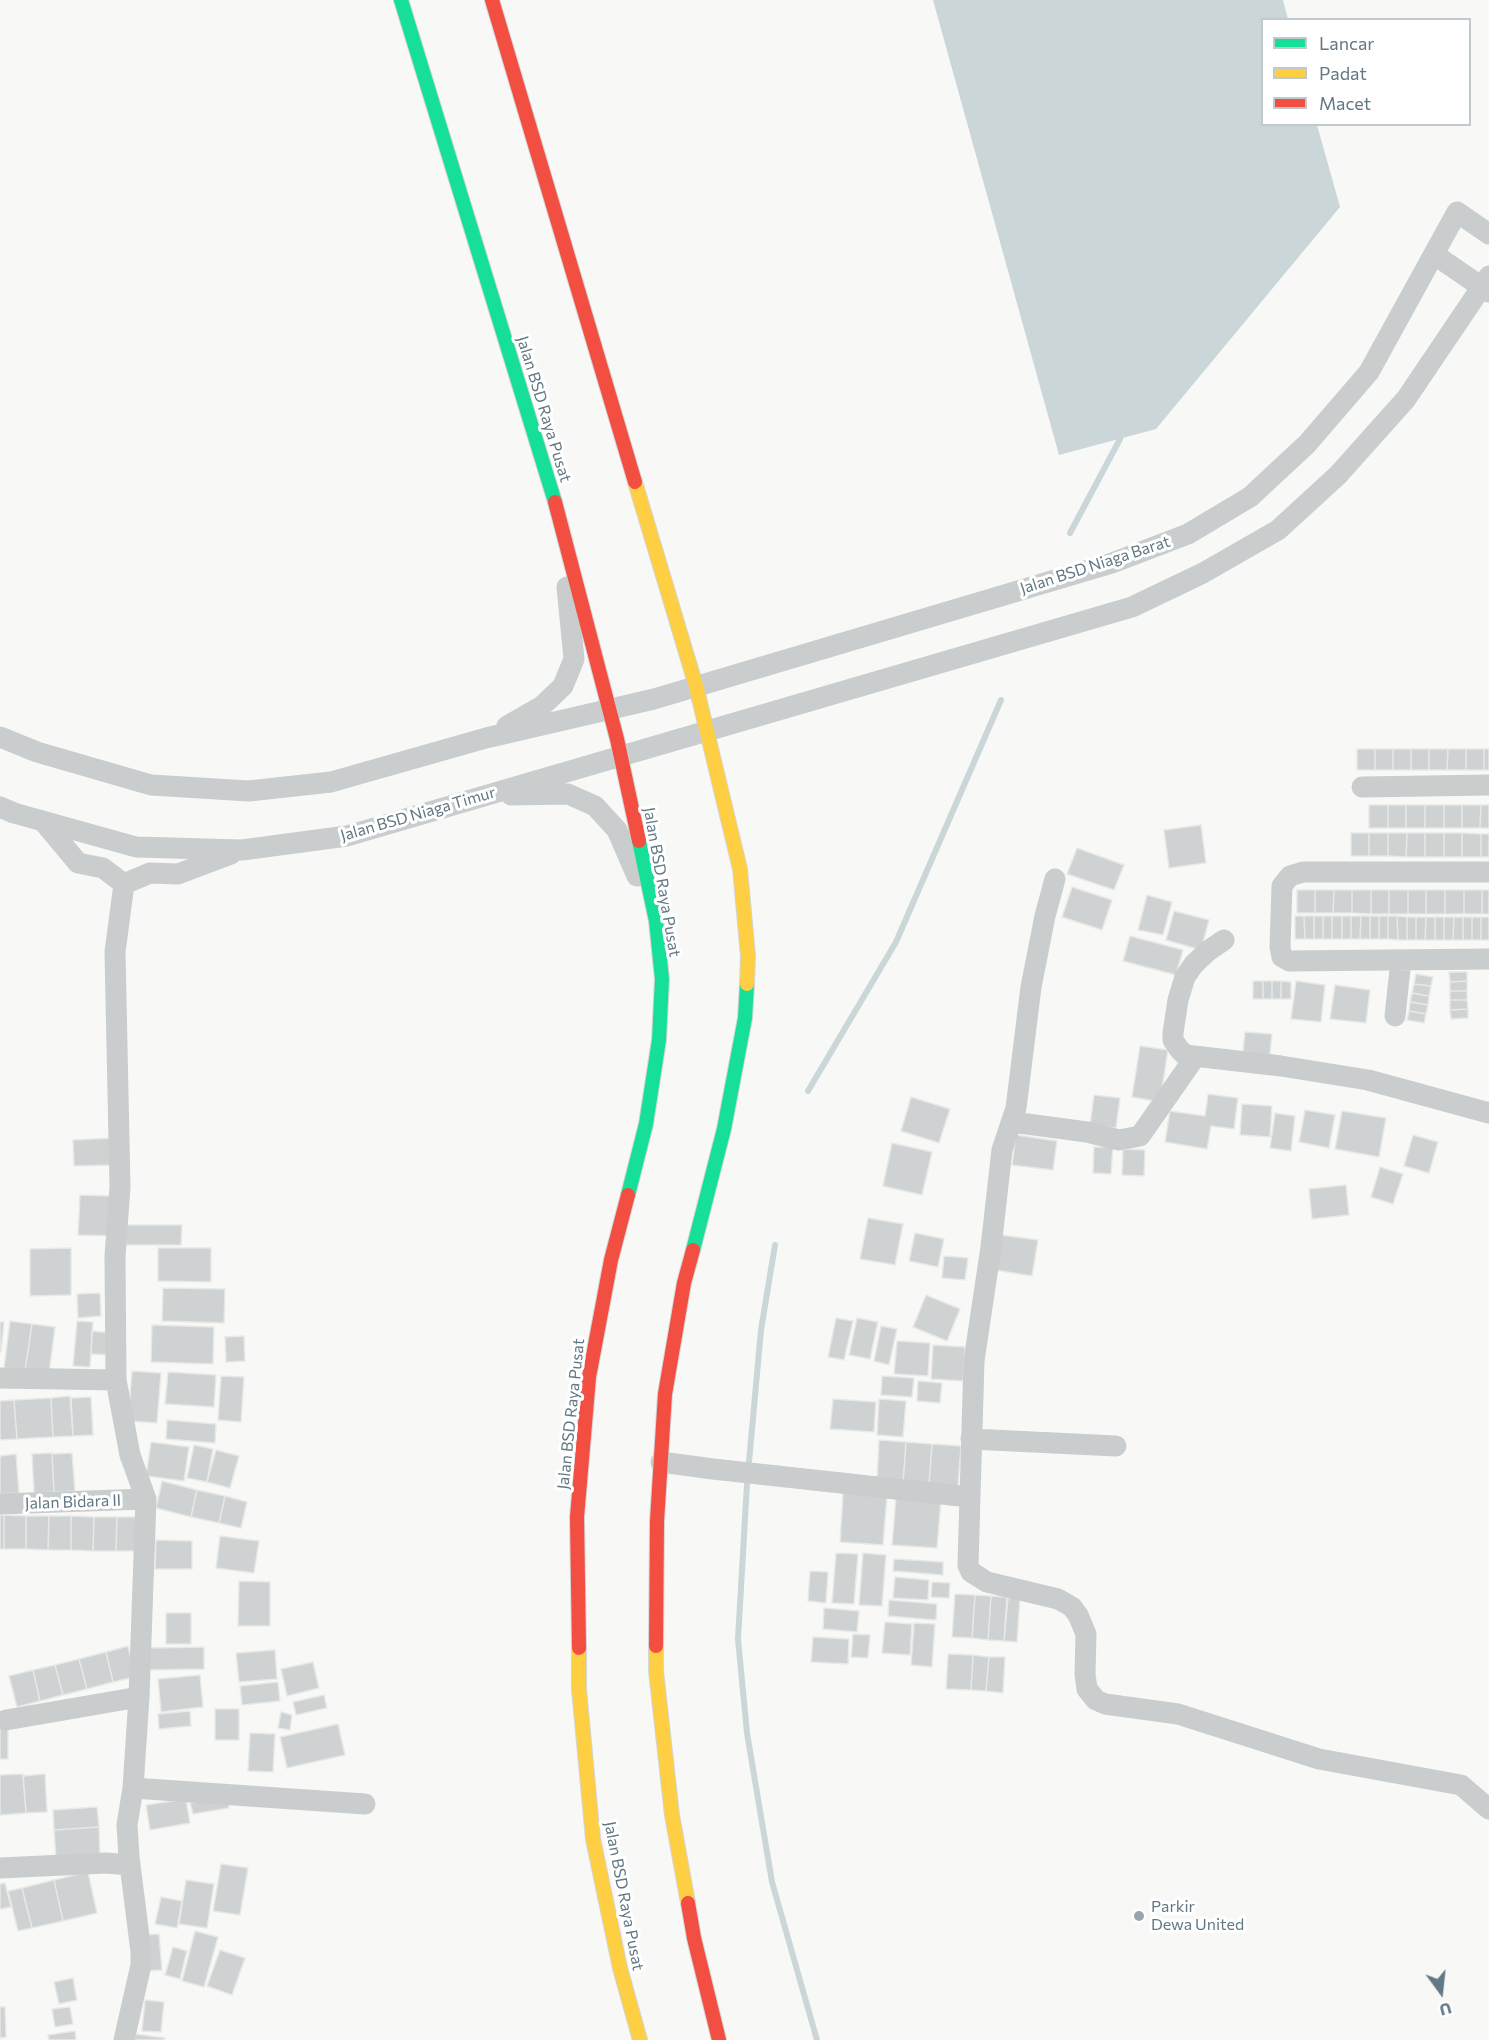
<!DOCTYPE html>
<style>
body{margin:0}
#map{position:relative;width:1489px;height:2040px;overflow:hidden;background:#f8f8f7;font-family:Commissioner,sans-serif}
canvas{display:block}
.legend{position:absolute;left:1261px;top:18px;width:210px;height:108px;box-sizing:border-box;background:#fff;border:2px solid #c0c9ce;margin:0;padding:8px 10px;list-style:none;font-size:18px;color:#627884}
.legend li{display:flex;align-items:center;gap:12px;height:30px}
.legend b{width:30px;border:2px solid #c0c9ce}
.north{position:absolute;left:1411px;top:1962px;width:60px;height:60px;-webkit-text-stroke:4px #fff;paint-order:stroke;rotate:165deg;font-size:16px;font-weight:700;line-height:24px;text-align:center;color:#627884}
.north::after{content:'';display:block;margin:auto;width:21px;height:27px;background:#627884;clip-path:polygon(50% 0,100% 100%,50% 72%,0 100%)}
</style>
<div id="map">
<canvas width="1489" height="2040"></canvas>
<ul class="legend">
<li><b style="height:8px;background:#16e098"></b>Lancar</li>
<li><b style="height:8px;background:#ffcf43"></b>Padat</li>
<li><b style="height:8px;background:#f24e42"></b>Macet</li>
</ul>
<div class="north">U</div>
</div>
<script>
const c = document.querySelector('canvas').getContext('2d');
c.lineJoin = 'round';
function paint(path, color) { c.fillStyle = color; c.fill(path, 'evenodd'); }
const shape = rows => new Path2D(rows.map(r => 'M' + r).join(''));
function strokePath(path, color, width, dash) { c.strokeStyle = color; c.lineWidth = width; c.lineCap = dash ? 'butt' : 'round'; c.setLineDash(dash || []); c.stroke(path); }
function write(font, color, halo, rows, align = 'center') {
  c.font = font + ' Commissioner,sans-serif'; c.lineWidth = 6; c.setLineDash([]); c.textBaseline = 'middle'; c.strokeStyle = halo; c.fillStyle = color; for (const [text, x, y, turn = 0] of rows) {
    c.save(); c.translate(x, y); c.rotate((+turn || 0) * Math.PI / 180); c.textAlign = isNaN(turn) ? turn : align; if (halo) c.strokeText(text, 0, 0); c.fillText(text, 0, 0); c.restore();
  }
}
paint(shape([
 [933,0,1283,0,1288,19,1262,20,1262,124,1317,125,1340,207,1156,429,1059,455]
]), '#cbd6d8');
strokePath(shape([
 [1070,533,1120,439],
 [808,1091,896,942,1001,700],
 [775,1245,761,1330,747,1484,738,1639,747,1733,772,1882,817,2040]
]), '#cbd6d8', 6);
const building = shape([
 [1357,749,1375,749,1375,770,1357,770,1357,749],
 [1375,749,1393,749,1393,770,1375,770,1375,749],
 [1393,749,1411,749,1411,770,1393,770,1393,749],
 [1411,749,1429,749,1429,770,1411,770,1411,749],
 [1429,749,1448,749,1447,770,1429,770,1429,749],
 [1448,749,1466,749,1466,770,1447,770,1448,749],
 [1466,749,1484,749,1484,770,1466,770,1466,749],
 [1484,749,1489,749,1489,770,1484,770,1484,749],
 [1369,805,1388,805,1388,828,1369,828,1369,805],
 [1388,805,1406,805,1406,828,1388,828,1388,805],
 [1406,805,1425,805,1425,828,1406,828,1406,805],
 [1425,805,1444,805,1444,828,1425,828,1425,805],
 [1444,805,1462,805,1462,828,1444,828,1444,805],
 [1462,805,1481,805,1480,828,1462,828,1462,805],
 [1481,805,1489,805,1489,828,1480,828,1481,805],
 [1201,825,1206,863,1169,868,1164,830,1201,825],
 [1351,833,1369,833,1369,856,1351,856,1351,833],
 [1369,833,1388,833,1388,856,1369,856,1369,833],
 [1388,833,1407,833,1406,857,1388,856,1388,833],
 [1407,833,1425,833,1425,857,1406,857,1407,833],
 [1425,833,1444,833,1444,857,1425,857,1425,833],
 [1444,833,1462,833,1462,857,1444,857,1444,833],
 [1462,833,1481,834,1481,857,1462,857,1462,833],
 [1481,834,1489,834,1489,857,1481,857,1481,834],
 [1077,848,1124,865,1114,890,1067,874,1077,848],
 [1072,887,1112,900,1102,930,1062,917,1072,887],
 [1297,890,1315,890,1315,913,1297,913,1297,890],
 [1315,890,1334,890,1333,913,1315,913,1315,890],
 [1334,890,1352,890,1352,913,1333,913,1334,890],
 [1352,890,1371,890,1371,914,1352,913,1352,890],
 [1371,890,1389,890,1389,914,1371,914,1371,890],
 [1389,890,1408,890,1408,914,1389,914,1389,890],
 [1408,890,1426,890,1426,914,1408,914,1408,890],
 [1426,890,1445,890,1445,914,1426,914,1426,890],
 [1445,890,1464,890,1464,914,1445,914,1445,890],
 [1464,890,1482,890,1482,914,1464,914,1464,890],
 [1482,890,1489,890,1489,914,1482,914,1482,890],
 [1147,895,1172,902,1163,935,1138,930,1147,895],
 [1174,911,1209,920,1201,950,1166,940,1174,911],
 [1295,916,1304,916,1305,939,1295,939,1295,916],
 [1304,916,1314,916,1314,939,1305,939,1304,916],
 [1314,916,1323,916,1323,939,1314,939,1314,916],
 [1323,916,1332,916,1332,939,1323,939,1323,916],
 [1332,916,1342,916,1342,939,1332,939,1332,916],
 [1342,916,1351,916,1351,939,1342,939,1342,916],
 [1351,916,1361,916,1360,939,1351,939,1351,916],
 [1361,916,1370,916,1370,939,1360,939,1361,916],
 [1370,916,1379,916,1379,939,1370,939,1370,916],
 [1379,916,1388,916,1388,939,1379,939,1379,916],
 [1388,916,1397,916,1398,940,1388,939,1388,916],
 [1397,916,1407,917,1407,940,1398,940,1397,916],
 [1407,917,1416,917,1416,940,1407,940,1407,917],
 [1416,917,1426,917,1425,940,1416,940,1416,917],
 [1426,917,1435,917,1435,940,1425,940,1426,917],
 [1435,917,1444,917,1444,940,1435,940,1435,917],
 [1444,917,1454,917,1453,940,1444,940,1444,917],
 [1454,917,1463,917,1463,940,1453,940,1454,917],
 [1463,917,1472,917,1472,940,1463,940,1463,917],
 [1472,917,1481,917,1481,940,1472,940,1472,917],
 [1481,917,1489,917,1489,940,1481,940,1481,917],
 [1130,936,1183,950,1176,975,1123,961,1130,936],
 [1449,972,1467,972,1467,981,1450,982,1449,972],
 [1416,974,1433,977,1431,986,1414,984,1416,974],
 [1253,981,1263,981,1263,999,1253,999,1253,981],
 [1263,981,1272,981,1272,999,1263,999,1263,981],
 [1272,981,1281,981,1281,999,1272,999,1272,981],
 [1281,981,1291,982,1291,999,1281,999,1281,981],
 [1296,981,1325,985,1321,1022,1291,1019,1296,981],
 [1467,981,1467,991,1450,991,1450,982,1467,981],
 [1414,984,1431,986,1429,996,1412,993,1414,984],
 [1335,985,1370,990,1366,1023,1330,1019,1335,985],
 [1450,991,1467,991,1467,1000,1450,1000,1450,991],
 [1412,993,1429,996,1428,1005,1410,1002,1412,993],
 [1450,1000,1467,1000,1468,1009,1450,1010,1450,1000],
 [1410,1002,1428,1005,1426,1014,1409,1011,1410,1002],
 [1468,1009,1468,1018,1451,1019,1450,1010,1468,1009],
 [1409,1011,1426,1014,1424,1023,1407,1020,1409,1011],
 [1245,1032,1272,1034,1269,1062,1242,1060,1245,1032],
 [1140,1046,1168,1050,1160,1102,1132,1097,1140,1046],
 [1208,1094,1238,1098,1234,1129,1211,1126,1207,1149,1165,1142,1170,1111,1205,1116,1208,1094],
 [1094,1095,1120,1098,1116,1128,1090,1125,1094,1095],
 [911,1097,950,1109,939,1143,901,1131,911,1097],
 [1242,1104,1272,1106,1270,1137,1240,1135,1242,1104],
 [1305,1110,1335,1115,1329,1148,1299,1142,1305,1110],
 [1342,1111,1386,1118,1379,1157,1335,1149,1342,1111],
 [1275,1113,1295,1116,1291,1151,1270,1148,1275,1113],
 [1016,1135,1057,1141,1053,1170,1012,1165,1016,1135],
 [1413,1135,1438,1142,1429,1173,1404,1166,1413,1135],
 [113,1138,114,1165,74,1166,73,1140,113,1138],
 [892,1143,932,1152,922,1195,883,1186,892,1143],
 [1094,1147,1113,1147,1111,1174,1093,1173,1094,1147],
 [1123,1149,1145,1150,1144,1176,1122,1175,1123,1149],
 [1380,1167,1403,1174,1393,1204,1371,1197,1380,1167],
 [1346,1185,1349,1215,1312,1219,1309,1189,1346,1185],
 [80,1195,114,1196,112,1236,78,1235,80,1195],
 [868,1218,903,1224,895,1265,860,1259,868,1218],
 [126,1225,182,1225,181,1245,126,1245,126,1225],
 [915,1233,944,1239,938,1267,909,1261,915,1233],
 [1001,1235,1038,1240,1032,1276,995,1270,1001,1235],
 [71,1248,71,1295,30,1296,30,1249,71,1248],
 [158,1248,211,1248,211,1282,158,1281,158,1248],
 [944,1256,968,1258,965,1280,942,1278,944,1256],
 [163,1288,225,1289,224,1323,162,1321,163,1288],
 [100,1293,101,1316,78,1318,77,1294,100,1293],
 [926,1295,960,1309,947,1341,913,1327,926,1295],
 [836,1318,853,1321,844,1360,828,1357,836,1318],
 [857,1318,878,1322,870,1359,849,1355,857,1318],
 [10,1321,32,1324,25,1371,4,1368,10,1321],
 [77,1321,93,1322,90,1367,73,1366,77,1321],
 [0,1322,4,1322,1,1352,0,1351,0,1322],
 [32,1324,55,1327,49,1374,25,1371,32,1324],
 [152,1325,214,1327,213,1364,151,1362,152,1325],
 [881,1326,897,1329,889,1365,874,1361,881,1326],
 [92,1331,112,1333,110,1355,91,1354,92,1331],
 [244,1336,245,1361,226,1362,225,1337,244,1336],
 [897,1341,930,1343,928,1376,894,1374,897,1341],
 [933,1345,965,1347,963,1381,931,1379,933,1345],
 [132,1371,161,1373,157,1423,128,1421,132,1371],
 [168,1372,216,1375,214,1407,165,1404,168,1372],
 [221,1376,244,1377,241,1422,218,1420,221,1376],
 [882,1376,914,1378,912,1397,881,1395,882,1376],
 [918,1381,942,1383,940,1403,917,1401,918,1381],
 [70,1396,73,1436,53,1437,51,1398,70,1396],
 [91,1397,93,1435,73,1436,71,1398,91,1397],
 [51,1398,53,1437,17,1439,14,1400,51,1398],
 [833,1399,876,1402,874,1432,830,1429,833,1399],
 [879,1399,906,1401,903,1437,877,1435,879,1399],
 [14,1400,17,1439,0,1440,0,1401,14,1400],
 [167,1420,216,1424,215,1443,166,1439,167,1420],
 [879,1440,906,1442,903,1483,877,1482,879,1440],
 [151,1442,189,1447,184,1481,146,1476,151,1442],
 [906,1442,932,1444,929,1485,903,1483,906,1442],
 [932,1444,961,1446,958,1487,929,1485,932,1444],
 [194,1445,213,1449,207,1482,187,1478,194,1445],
 [216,1450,239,1456,230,1488,207,1482,216,1450],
 [52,1453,54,1492,34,1493,32,1454,52,1453],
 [72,1453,75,1491,54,1492,52,1454,72,1453],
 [16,1454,19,1493,0,1494,0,1456,16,1454],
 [162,1481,197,1490,191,1517,156,1508,162,1481],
 [197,1490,225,1496,219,1523,191,1517,197,1490],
 [843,1493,887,1496,883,1545,840,1542,843,1493],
 [225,1496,247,1502,241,1528,219,1523,225,1496],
 [896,1497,941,1500,937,1548,892,1545,896,1497],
 [0,1515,4,1515,4,1549,0,1549,0,1515],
 [4,1515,26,1516,26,1549,4,1549,4,1515],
 [26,1516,49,1516,48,1550,26,1549,26,1516],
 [49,1516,71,1516,71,1550,48,1550,49,1516],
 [71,1516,94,1517,93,1551,71,1550,71,1516],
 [94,1517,117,1517,116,1551,93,1551,94,1517],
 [117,1517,142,1517,141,1551,116,1551,117,1517],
 [220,1536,259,1541,254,1573,216,1568,220,1536],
 [156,1540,192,1541,192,1569,155,1569,156,1540],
 [836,1553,858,1554,854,1604,832,1603,836,1553],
 [863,1553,886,1555,882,1606,859,1605,863,1553],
 [894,1559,943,1562,943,1575,893,1571,894,1559],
 [810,1571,828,1572,826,1603,808,1601,810,1571],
 [895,1577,929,1580,928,1600,893,1598,895,1577],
 [239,1581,270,1582,270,1626,238,1626,239,1581],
 [932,1582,950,1583,949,1598,931,1597,932,1582],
 [955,1594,975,1595,972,1638,952,1637,955,1594],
 [975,1595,991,1596,988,1640,972,1638,975,1595],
 [991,1596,1007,1597,1004,1641,988,1640,991,1596],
 [1008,1598,1020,1598,1017,1642,1004,1641,1008,1598],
 [889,1600,937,1604,936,1620,888,1616,889,1600],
 [824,1608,859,1611,857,1632,823,1629,824,1608],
 [166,1613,191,1613,191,1644,166,1644,166,1613],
 [885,1622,912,1624,910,1655,882,1653,885,1622],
 [914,1623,935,1624,932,1667,911,1665,914,1623],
 [853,1634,870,1635,868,1658,851,1657,853,1634],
 [813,1637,849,1639,848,1664,811,1662,813,1637],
 [128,1646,135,1677,113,1682,106,1652,128,1646],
 [204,1647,204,1669,148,1670,148,1648,204,1647],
 [275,1650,277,1679,239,1682,236,1653,275,1650],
 [106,1652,113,1682,87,1689,79,1659,106,1652],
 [948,1654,973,1655,971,1690,946,1689,948,1654],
 [973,1655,989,1657,986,1691,971,1690,973,1655],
 [989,1657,1005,1657,1003,1693,986,1691,989,1657],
 [79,1659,87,1689,63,1695,55,1665,79,1659],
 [313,1662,319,1688,287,1696,281,1669,313,1662],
 [55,1665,63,1695,40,1701,33,1670,55,1665],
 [33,1670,40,1701,17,1707,9,1676,33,1670],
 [200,1675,203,1707,161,1712,158,1679,200,1675],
 [278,1682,280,1701,242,1705,240,1686,278,1682],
 [324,1695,327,1708,296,1715,293,1702,324,1695],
 [215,1709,239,1709,239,1740,215,1740,215,1709],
 [190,1711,191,1726,159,1729,158,1714,190,1711],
 [281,1712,292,1715,290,1730,278,1728,281,1712],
 [338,1724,345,1755,287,1768,280,1737,338,1724],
 [0,1727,8,1727,8,1759,0,1759,0,1727],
 [250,1733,275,1734,273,1772,248,1771,250,1733],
 [23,1774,26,1813,0,1815,0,1775,23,1774],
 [45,1774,47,1812,26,1813,23,1776,45,1774],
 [227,1797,229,1808,193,1814,190,1803,227,1797],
 [186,1799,190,1823,150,1830,146,1805,186,1799],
 [97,1807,99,1827,54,1830,53,1810,97,1807],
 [99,1827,100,1856,56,1859,54,1830,99,1827],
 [221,1864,248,1868,240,1915,213,1911,221,1864],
 [88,1872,97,1913,63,1921,54,1880,88,1872],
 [54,1880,63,1921,32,1928,22,1888,54,1880],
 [186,1880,214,1884,207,1928,179,1924,186,1880],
 [5,1883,11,1907,0,1909,0,1884,5,1883],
 [22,1888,32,1928,18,1931,8,1891,22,1888],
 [161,1897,182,1901,177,1928,155,1924,161,1897],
 [195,1931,218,1937,204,1987,182,1981,195,1931],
 [159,1934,162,1970,146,1971,143,1935,159,1934],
 [173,1947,187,1951,180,1979,165,1975,173,1947],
 [220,1950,245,1958,232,1995,207,1986,220,1950],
 [73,1978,77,2000,59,2004,54,1982,73,1978],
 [145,2000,164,2002,161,2032,142,2031,145,2000],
 [0,2007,5,2007,6,2037,0,2038,0,2007],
 [70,2007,73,2024,55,2027,52,2009,70,2007],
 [75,2031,76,2040,49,2040,48,2035,75,2031],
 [135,2034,165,2038,164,2040,134,2040,135,2034]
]);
paint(building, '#cfd2d2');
strokePath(building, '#e8e8e7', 1.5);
const fast = shape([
 [401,0,555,502],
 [628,1195,646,1124,659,1040,662,979,656,921,639,841],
 [693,1250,724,1129,745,1018,747,984]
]);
const slow = shape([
 [635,482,696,686,740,869,748,956,747,984],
 [656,1646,656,1671,672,1815,688,1903],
 [579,1648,579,1689,593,1839,620,1968,640,2040]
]);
const jam = shape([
 [492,0,635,482],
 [555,502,617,739,639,841],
 [656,1646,657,1521,665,1394,684,1283,693,1250],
 [579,1648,577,1517,589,1377,611,1260,628,1195],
 [688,1903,694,1938,719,2040]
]);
strokePath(fast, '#d4d5d5', 16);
strokePath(slow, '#d4d5d5', 16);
strokePath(jam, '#d4d5d5', 16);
strokePath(shape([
 [1435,255,1489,292],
 [507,726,542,706,563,686,574,659,567,587],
 [0,737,37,752,151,785,249,791,331,782,486,738,654,699,1112,563,1188,534,1250,497,1307,444,1369,372,1457,212,1489,234],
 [1362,787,1489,785],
 [511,795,568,794,595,806,617,830,637,876],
 [0,807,14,813,136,847,242,850,347,836,1132,607,1203,573,1278,530,1338,475,1406,399,1489,276],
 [43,821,78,863,103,868,124,884],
 [1489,872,1303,872,1290,876,1282,886,1280,947,1282,957,1289,961,1489,959],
 [1055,879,1045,916,1031,987,1016,1108,1002,1150,991,1247,974,1361,968,1565,971,1572,987,1582,1058,1599,1072,1607,1078,1615,1086,1634,1085,1674,1087,1689,1096,1700,1105,1704,1178,1714,1319,1759,1461,1785,1489,1809],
 [124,884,150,873,178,874,231,854],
 [1224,940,1208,951,1194,964,1185,977,1178,1000,1173,1033,1173,1040,1179,1049,1185,1055,1281,1066,1368,1080,1489,1113],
 [1395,1016,1401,960],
 [1012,1122,1087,1132,1119,1140,1140,1136,1195,1057],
 [0,1378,116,1380],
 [971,1439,1116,1446],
 [661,1462,713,1469,969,1497],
 [0,1504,146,1499],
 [6,1720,139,1697],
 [133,1788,365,1804],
 [0,1868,106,1863,130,1865],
 [124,2040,141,1965,141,1952,129,1857,127,1825,133,1788,139,1697,146,1499,130,1455,116,1380,115,1256,120,1187,115,952,124,884]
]), '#cacdcd', 21);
strokePath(fast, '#16e098', 14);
strokePath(slow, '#ffcf43', 14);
strokePath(jam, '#f24e42', 14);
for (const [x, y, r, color] of [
 [1139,1916,6,"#96a5ac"]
]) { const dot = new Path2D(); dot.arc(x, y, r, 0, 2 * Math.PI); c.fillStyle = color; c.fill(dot); strokePath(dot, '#fff', 2); }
write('16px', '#627884', '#fff', [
 ["Jalan BSD Raya Pusat",544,409,73],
 ["Jalan BSD Niaga Barat",1095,565,-18],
 ["Jalan BSD Niaga Timur",418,814,-16],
 ["Jalan BSD Raya Pusat",662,882,80],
 ["Jalan BSD Raya Pusat",571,1414,-84],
 ["Jalan Bidara II",73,1502,-2],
 ["Jalan BSD Raya Pusat",624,1896,79]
]);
write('16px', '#627884', '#fff', [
 ["Parkir",1151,1907],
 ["Dewa United",1151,1925]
], 'left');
</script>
